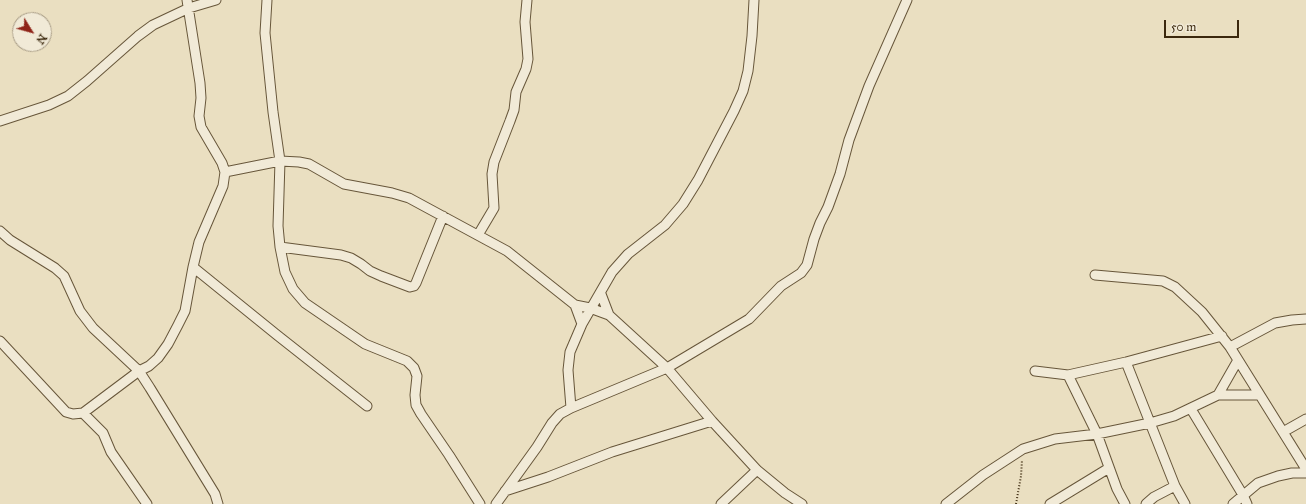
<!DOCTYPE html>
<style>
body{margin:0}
#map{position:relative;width:1306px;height:504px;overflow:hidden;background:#eadfc1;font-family:"IM FELL Great Primer",serif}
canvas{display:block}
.north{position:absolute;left:12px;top:12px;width:40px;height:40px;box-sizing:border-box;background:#f1ead7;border:1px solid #a89c86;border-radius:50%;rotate:127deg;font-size:11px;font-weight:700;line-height:16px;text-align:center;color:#3b280d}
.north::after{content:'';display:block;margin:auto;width:14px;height:18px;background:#8f2418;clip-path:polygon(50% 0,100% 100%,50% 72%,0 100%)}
.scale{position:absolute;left:1164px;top:20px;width:75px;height:18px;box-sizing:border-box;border:2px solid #3b280d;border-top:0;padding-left:5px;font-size:12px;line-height:14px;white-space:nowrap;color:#3b280d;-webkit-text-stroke:3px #f1ead7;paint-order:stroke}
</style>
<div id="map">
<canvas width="1306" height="504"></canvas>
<div class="north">N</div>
<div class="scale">50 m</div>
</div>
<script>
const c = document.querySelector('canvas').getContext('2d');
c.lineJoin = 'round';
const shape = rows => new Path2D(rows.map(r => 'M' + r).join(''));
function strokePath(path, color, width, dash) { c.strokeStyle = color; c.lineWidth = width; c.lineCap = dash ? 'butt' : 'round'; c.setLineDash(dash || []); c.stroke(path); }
const minor = shape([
 [267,0,265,33,273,112,280,161,278,226,280,247,285,272,293,289,305,303,365,344,407,361,414,368,417,376,415,395,416,405,421,414,449,455,480,504],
 [0,121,49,105,68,96,87,81,138,36,153,25,189,8,216,0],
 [225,172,280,161,299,162,309,164,344,184,392,193,409,198,507,251,575,305,590,308,609,315,667,368,712,421,757,470,785,493,802,504],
 [0,231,10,240,55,268,64,276,80,311,93,328,139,371,150,388,215,494,218,504],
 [478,235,494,208,492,174,494,162,510,121,514,110,516,92,526,69,528,59,525,22,527,0],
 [280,247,341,255,351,258,361,264,370,271,381,276,410,287,414,286,416,283,443,216],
 [193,267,277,335,367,406],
 [1095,275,1163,281,1175,287,1202,312,1230,347,1306,469],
 [601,294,609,315],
 [575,305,582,324],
 [0,341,66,412,73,414,83,413,139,371,149,366,158,358,168,344,178,325,185,311,193,267,199,242,223,186,225,172,222,163,201,127,199,116,201,98,200,83,187,0],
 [1230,347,1275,323,1292,320,1306,319],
 [1126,362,1175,486,1185,504],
 [1035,371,1068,375,1097,434,1117,489,1125,504],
 [1068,375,1126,362,1222,336],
 [1218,395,1238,360],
 [571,408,568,370,570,352,582,324,612,272,628,254,665,225,683,204,698,180,734,111,743,91,748,71,752,36,754,0],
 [1191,409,1243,495,1247,504],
 [83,413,103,433,111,452,147,504],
 [1283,432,1306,419],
 [505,491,548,477,612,452,712,421],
 [496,504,537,447,552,423,560,414,571,408,667,368,749,319,781,286,801,273,807,265,814,239,820,223,828,207,840,174,849,140,869,86,907,0],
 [721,504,757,470],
 [946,504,983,475,1023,449,1055,439,1097,434,1150,423,1174,416,1218,395,1260,395],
 [1050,504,1109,468],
 [1146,504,1154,497,1175,486],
 [1233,504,1258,483,1278,476,1292,473,1306,473]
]);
strokePath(minor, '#67563a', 11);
strokePath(shape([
 [1016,504,1021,476,1022,460]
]), '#3b280d', 2, [1, 2]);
strokePath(minor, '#f1ead7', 9);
</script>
